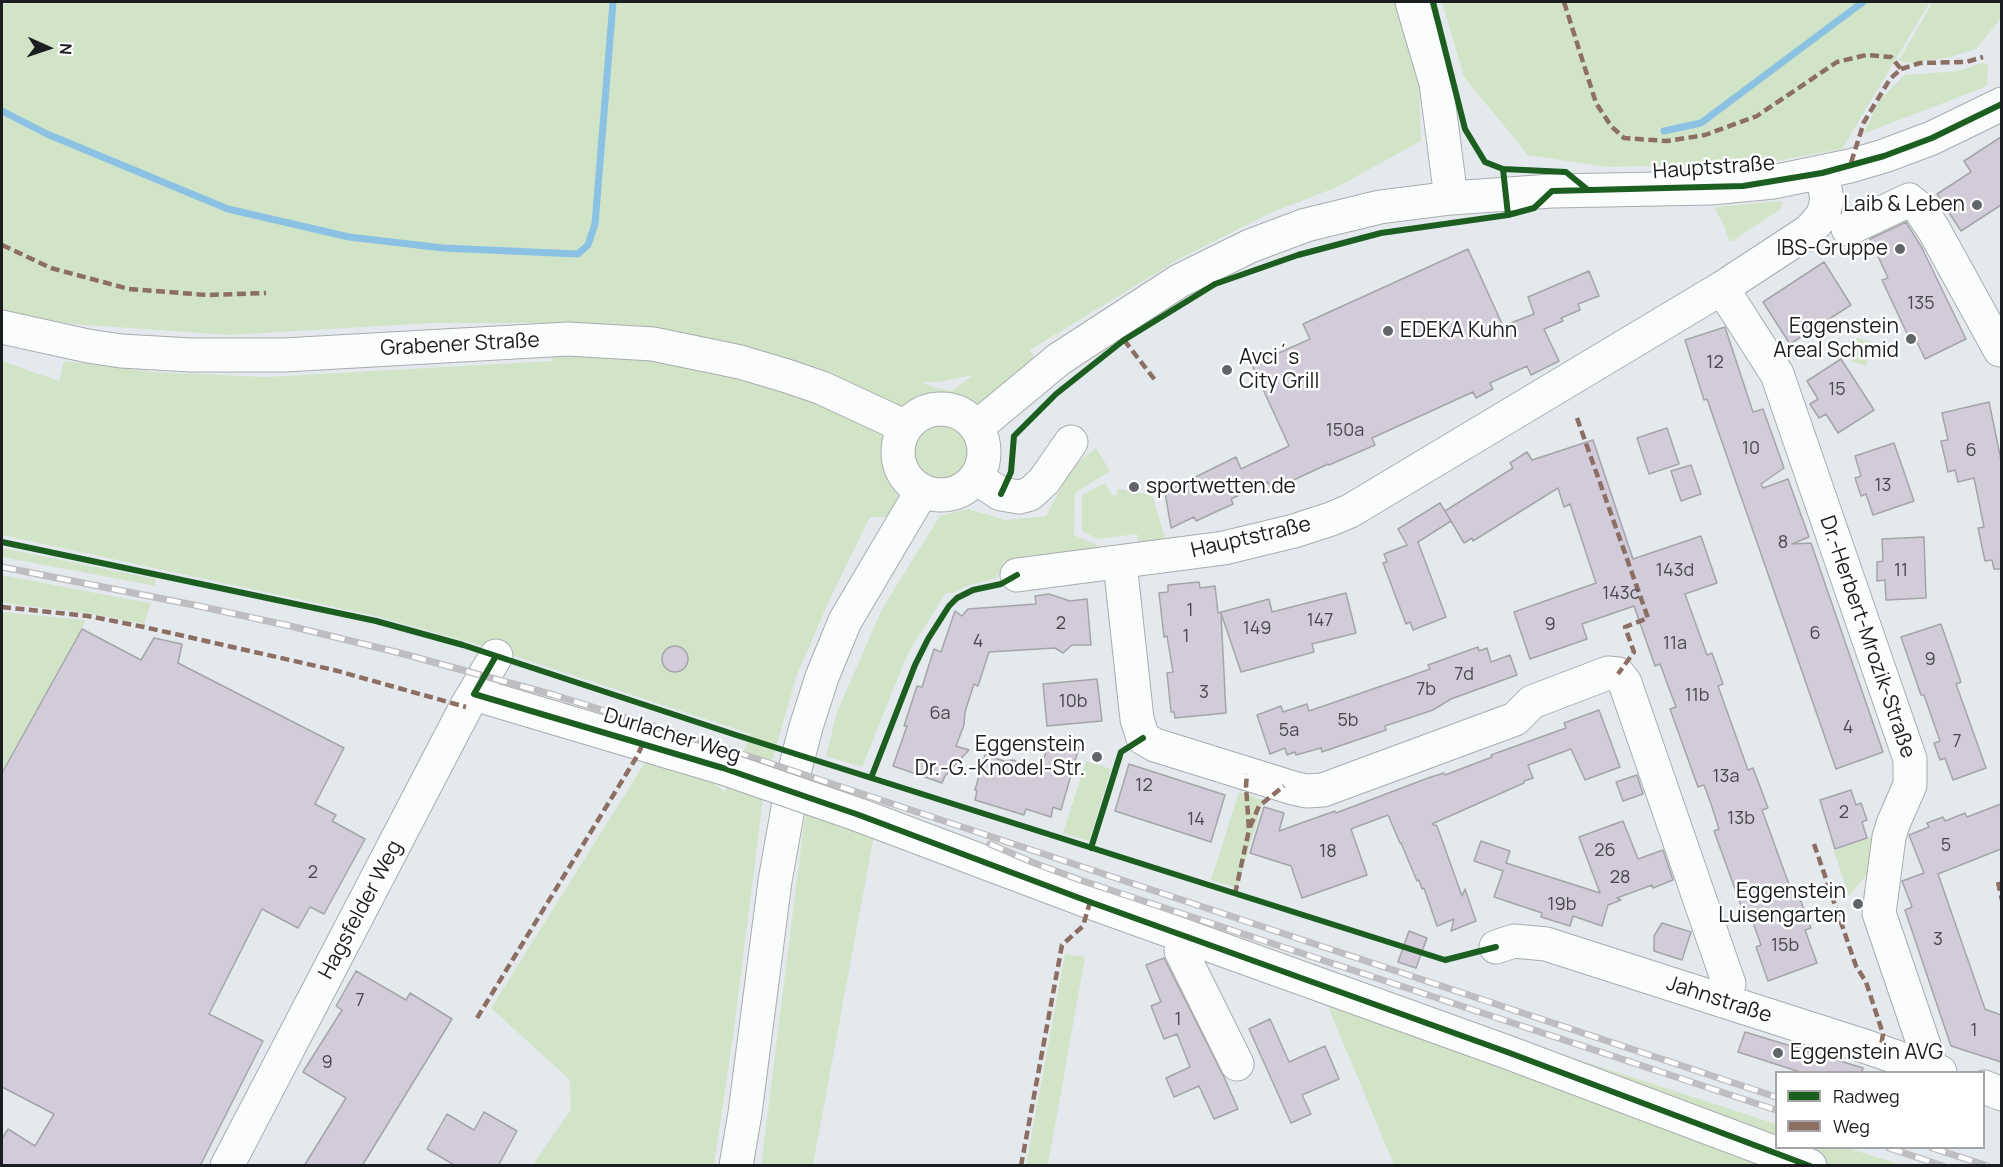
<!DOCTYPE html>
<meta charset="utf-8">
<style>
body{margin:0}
#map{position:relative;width:2003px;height:1167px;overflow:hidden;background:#e4e9ee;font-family:Manrope,sans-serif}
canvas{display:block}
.frame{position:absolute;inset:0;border:3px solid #1b1e21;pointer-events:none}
.legend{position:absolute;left:1775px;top:1071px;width:210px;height:78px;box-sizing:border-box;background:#fff;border:2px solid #a4a5a6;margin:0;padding:8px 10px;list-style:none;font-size:18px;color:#1b1e21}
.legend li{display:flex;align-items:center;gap:12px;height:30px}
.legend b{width:30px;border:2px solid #a4a5a6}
.north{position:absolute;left:18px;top:18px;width:60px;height:60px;-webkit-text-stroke:4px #fff;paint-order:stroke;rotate:93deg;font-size:16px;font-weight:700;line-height:24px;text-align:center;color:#1b1e21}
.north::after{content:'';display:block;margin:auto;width:21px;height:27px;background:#1b1e21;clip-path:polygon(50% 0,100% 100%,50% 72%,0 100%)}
</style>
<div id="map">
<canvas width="2003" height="1167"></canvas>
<div class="frame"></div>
<ul class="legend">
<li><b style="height:8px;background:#1b5e20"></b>Radweg</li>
<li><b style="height:8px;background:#8d6e63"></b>Weg</li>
</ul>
<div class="north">N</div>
</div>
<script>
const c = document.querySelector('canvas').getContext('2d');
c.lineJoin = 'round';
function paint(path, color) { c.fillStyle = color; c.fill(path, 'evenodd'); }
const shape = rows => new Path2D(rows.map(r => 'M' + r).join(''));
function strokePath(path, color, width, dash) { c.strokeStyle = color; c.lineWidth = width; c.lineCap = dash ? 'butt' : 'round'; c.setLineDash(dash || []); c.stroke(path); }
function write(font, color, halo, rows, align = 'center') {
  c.font = font + ' Manrope,sans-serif'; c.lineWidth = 5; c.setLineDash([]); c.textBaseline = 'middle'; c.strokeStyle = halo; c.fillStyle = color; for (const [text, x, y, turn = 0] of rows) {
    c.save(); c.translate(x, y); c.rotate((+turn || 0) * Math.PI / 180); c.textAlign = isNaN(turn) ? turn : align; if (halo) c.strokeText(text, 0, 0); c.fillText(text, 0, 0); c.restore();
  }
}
paint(shape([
 [2,2,1395,2,1419,78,1421,141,1337,187,1268,214,1181,258,1030,350,1037,361,976,408,901,408,888,432,895,458,898,495,891,517,870,517,829,601,796,677,764,790,734,1029,714,1165,533,1165,571,1109,570,1080,491,1008,649,756,707,779,725,792,751,734,493,649,376,616,2,535,2,361,59,381,64,361,154,372,266,377,552,361,556,323,432,323,229,335,72,324,2,311],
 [973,375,952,391,936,388,921,382,939,382],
 [1442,2,1930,2,1842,149,1759,164,1606,167,1528,155,1464,77],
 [1933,2,2001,2,2001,18,1976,49,1947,58,1906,63,1899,60],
 [1982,63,1988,64,1987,86,1863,134,1880,99,1905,75,1958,71],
 [1779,201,1782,203,1781,209,1732,241,1729,241,1724,225,1715,210,1717,207],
 [1856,338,1873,342,1866,366,1850,361],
 '913 453a29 29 0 1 1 58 0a29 29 0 1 1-58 0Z',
 [1096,448,1110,471,1075,493,1074,535,1097,545,1096,549,1004,561,997,578,966,586,954,593,946,593,908,653,862,767,826,756,837,712,882,609,940,516,968,509,1006,520,1046,516,1068,475,1080,461],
 [1105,483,1112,495,1117,495,1118,489,1152,495,1166,541,1138,544,1137,534,1097,539,1082,531,1082,495],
 [2,548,155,579,156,586,2,557],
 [2,575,101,594,151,603,144,624,87,613,18,605,2,602],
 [2,612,85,620,82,629,5,767,2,766],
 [1086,761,1111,769,1089,841,1063,833],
 [1239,792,1265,801,1263,801,1237,888,1211,880],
 [806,807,875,830,813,1165,761,1166],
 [1875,836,1869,872,1849,896,1834,851],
 [1065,954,1085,957,1048,1165,1026,1165],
 [1322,992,1764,1155,1761,1165,1394,1165],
 [1518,1040,1776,1124,1776,1146],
 [1780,1148,1847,1148,1902,1165,1828,1165]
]), '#d2e4c7');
strokePath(shape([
 [2,111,47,134,228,209,349,237,443,248,578,254,588,245,595,224,613,2],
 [1664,131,1701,123,1863,2]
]), '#8bc2e4', 7);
const building = shape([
 [2001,137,2001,205,1961,231,1937,194,1971,172,1964,161,2001,137],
 [1906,222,1922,248,1966,339,1925,359,1916,340,1911,342,1882,280,1888,278,1870,239,1906,222],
 [1468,249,1503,326,1534,314,1528,297,1589,271,1599,296,1578,304,1580,310,1561,318,1563,321,1544,329,1559,361,1531,375,1527,366,1490,383,1493,389,1476,398,1473,392,1372,438,1375,445,1329,465,1328,464,1272,490,1268,482,1231,499,1233,504,1196,521,1194,517,1171,528,1165,492,1236,457,1241,469,1289,446,1252,365,1310,339,1303,324,1468,249],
 [1824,262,1851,305,1790,344,1763,302,1824,262],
 [1725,327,1753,412,1763,409,1784,468,1761,484,1763,488,1788,479,1809,537,1792,544,1811,543,1883,752,1836,769,1707,399,1704,400,1685,340,1725,327],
 [1841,359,1874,410,1838,433,1826,414,1819,418,1810,404,1818,399,1807,381,1841,359],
 [1989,402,2001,460,2001,569,1994,569,1992,560,1985,561,1978,528,1984,527,1974,478,1958,482,1955,470,1948,472,1941,441,1948,440,1942,413,1989,402],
 [1667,428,1679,464,1649,474,1637,438,1667,428],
 [1593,440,1633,559,1701,536,1717,583,1685,594,1707,655,1712,653,1717,667,1723,684,1718,686,1748,770,1753,768,1768,808,1762,810,1791,890,1796,888,1811,928,1805,930,1817,963,1768,981,1756,947,1761,945,1748,909,1743,911,1714,831,1719,829,1711,804,1704,785,1698,787,1670,709,1676,707,1660,664,1655,666,1634,606,1582,624,1587,639,1530,659,1514,612,1596,583,1570,504,1564,507,1558,488,1473,541,1472,538,1464,543,1445,511,1513,468,1510,463,1527,452,1532,460,1593,440],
 [1894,443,1914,501,1873,515,1866,494,1861,496,1855,478,1861,476,1855,456,1894,443],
 [1691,465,1701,494,1681,501,1671,471,1691,465],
 [1440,503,1451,521,1418,542,1446,617,1413,630,1410,622,1406,624,1383,563,1387,562,1384,554,1407,545,1398,529,1440,503],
 [1924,537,1926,598,1886,600,1885,580,1877,581,1877,562,1883,561,1882,539,1924,537],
 [1199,582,1200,588,1215,586,1218,613,1269,599,1272,612,1346,593,1356,633,1312,644,1314,652,1241,672,1221,613,1226,713,1175,718,1174,712,1171,712,1167,673,1173,672,1167,636,1164,637,1159,593,1168,592,1168,585,1199,582],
 [1049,594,1070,601,1087,599,1091,645,1072,645,1063,653,1055,648,989,652,978,686,974,684,965,712,964,725,956,746,969,750,945,776,942,783,893,766,907,726,904,726,917,686,922,687,934,649,941,652,955,611,962,616,968,609,1036,604,1035,596,1049,594],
 [1941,624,1961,682,1956,684,1986,768,1953,780,1945,758,1940,760,1934,743,1940,741,1924,695,1921,695,1901,637,1941,624],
 [82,629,141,660,154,638,182,644,178,663,344,748,315,804,336,815,332,821,365,839,324,914,310,907,298,928,262,909,209,1014,263,1041,200,1166,2,1166,2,1139,8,1129,35,1146,54,1114,2,1087,2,773,82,629],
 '662 659a13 13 0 1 1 26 0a13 13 0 1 1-26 0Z',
 [1478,647,1479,651,1487,648,1491,662,1510,655,1517,675,1451,699,1433,710,1385,726,1386,730,1322,752,1321,748,1296,755,1295,752,1287,755,1285,748,1270,754,1257,715,1281,706,1283,712,1307,704,1309,711,1399,680,1430,669,1428,665,1478,647],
 [1097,679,1102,721,1047,726,1043,684,1097,679],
 [1599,710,1620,767,1585,780,1571,749,1528,765,1533,778,1524,781,1524,783,1432,824,1437,826,1462,896,1465,889,1476,921,1451,931,1454,919,1437,926,1424,888,1422,889,1419,880,1417,881,1401,843,1400,843,1388,815,1351,829,1367,875,1302,898,1291,866,1250,853,1264,807,1284,813,1279,831,1335,811,1336,813,1428,778,1444,773,1445,775,1492,757,1491,755,1566,728,1564,723,1599,710],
 [1050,738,1079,747,1061,810,1053,807,1051,817,1026,809,1024,815,975,800,977,791,975,790,985,755,1004,761,1014,760,1039,776,1050,738],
 [1129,764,1225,795,1211,842,1115,811,1129,764],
 [1637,775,1643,794,1623,801,1616,782,1637,775],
 [1851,790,1856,805,1861,803,1867,820,1862,822,1867,838,1835,849,1820,800,1851,790],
 [2001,804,2001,849,1938,874,1985,1009,2001,1015,2001,1062,1951,1046,1905,910,1912,907,1902,881,1924,873,1909,835,1929,827,1927,823,1943,817,1945,821,1965,813,1967,817,2001,804],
 [1623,821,1638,859,1663,850,1673,880,1653,888,1652,885,1617,898,1621,900,1608,905,1602,926,1573,916,1570,926,1541,917,1542,913,1494,897,1503,871,1474,861,1481,841,1510,851,1506,863,1600,893,1579,837,1623,821],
 [1662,923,1691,932,1682,960,1654,951,1654,936,1662,923],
 [1409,931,1427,938,1416,968,1398,962,1409,931],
 [1164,958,1224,1077,1238,1109,1214,1119,1199,1086,1174,1097,1166,1078,1190,1067,1177,1034,1164,1039,1151,1006,1161,1002,1146,965,1164,958],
 [356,971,406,1000,410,993,452,1019,362,1166,304,1166,346,1098,303,1072,342,1010,336,1006,356,971],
 [1270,1019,1289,1062,1325,1046,1339,1079,1302,1095,1311,1114,1291,1123,1249,1029,1270,1019],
 [1745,1032,1863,1068,1862,1072,1800,1072,1738,1052,1745,1032],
 [484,1112,517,1131,498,1166,456,1166,427,1149,447,1114,474,1130,484,1112]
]);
paint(building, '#d1cbda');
strokePath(building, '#a4a5a9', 1.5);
const minor = shape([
 [1412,2,1436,83,1451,198],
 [1848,229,1909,200,1920,209,1934,230,2000,350],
 [1722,288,1777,374,1910,759,1910,785,1893,824,1889,837,1879,913,1929,1060,1928,1068],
 [2,327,88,346,121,351,191,355,284,355,568,339,653,344,740,362,787,376,822,388,906,427],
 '898 452a43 43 0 1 1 86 0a43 43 0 1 1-86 0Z',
 [977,427,1059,359,1179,281,1250,246,1306,225,1380,207,1451,198,1552,191,1711,188,1773,182,1850,166,1884,156,1932,138,2002,104],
 [976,478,1001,494,1019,497,1030,494,1044,481,1071,442],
 [1120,563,1137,719,1143,738,1155,745,1293,788,1306,791,1323,790,1515,719,1532,702,1608,673,1618,674,1625,683,1729,984,1723,1001],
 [1017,575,1224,548,1294,531,1331,519,1350,511,1722,288,1809,231,1823,215,1827,199,1822,173],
 [474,694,723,768],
 [859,815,1090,902,1507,1052,1810,1166],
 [1185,936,1181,951,1237,1064],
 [1496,947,1514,941,1546,944,1864,1046,1940,1072],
 [1984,1087,2002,1094],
 [227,1166,466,707,496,656],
 [736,1166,745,1113,775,881,795,769,806,727,822,677,845,621,916,501,925,493]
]);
strokePath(minor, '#a9acaf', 35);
strokePath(minor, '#fbfcfc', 33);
const rail = shape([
 [2,567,194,605,290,626,400,653,554,695,730,750,1776,1097],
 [990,844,1034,863,1080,880,1776,1110],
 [1889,1148,1943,1166],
 [1932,1148,1988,1166]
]);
strokePath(rail, '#bebec0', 7);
strokePath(rail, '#fff', 4.5, [14]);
const minorBridge = shape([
 [723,768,859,815]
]);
strokePath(minorBridge, '#a9acaf', 35, []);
strokePath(minorBridge, '#fbfcfc', 33);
strokePath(shape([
 [1564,2,1596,103,1611,126,1624,138,1667,141,1705,135,1757,116,1837,62,1866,55,1891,57,1901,69,1890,79,1864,122,1850,166],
 [1901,69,1920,63,1966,62,1983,57],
 [2,245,51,268,129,289,207,295,266,293],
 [1124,340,1155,380],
 [1577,418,1648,618,1625,627,1634,652,1618,674],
 [2,607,88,616,144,627,334,670,466,707],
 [1250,827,1259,806,1284,786],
 [1814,844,1856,966,1866,982,1883,1034,1880,1052],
 [1998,882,2002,900],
 [1235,894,1249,830,1246,786,1247,774],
 [477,1018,636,758,643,744],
 [1021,1166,1062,945,1083,926,1090,902]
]), '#8d6e63', 4.5, [9, 4.5]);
strokePath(shape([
 [1433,2,1465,129,1485,162,1503,169,1508,215],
 [1503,169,1566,172,1588,190],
 [1001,494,1011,472,1014,436,1056,394,1124,340,1215,284,1298,255,1381,233,1508,215,1534,208,1552,191,1743,186,1822,173,1884,156,1932,138,2002,104],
 [2,542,376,621,463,645,736,735,1445,960,1496,947],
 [496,656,474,694,723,768,859,815,1090,902,1507,1052,1810,1166],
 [871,778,915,665,928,639,949,606,957,598,973,590,1001,584,1017,575],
 [1091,848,1121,752,1143,738]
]), '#1b5e20', 6);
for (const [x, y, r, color] of [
 [1977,205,6,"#616569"],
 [1900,249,6,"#616569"],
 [1388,331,6,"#616569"],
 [1911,339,6,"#616569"],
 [1227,370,6,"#616569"],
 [1134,487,6,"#616569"],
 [1097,757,6,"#616569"],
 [1858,904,6,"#616569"],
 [1778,1053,6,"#616569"]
]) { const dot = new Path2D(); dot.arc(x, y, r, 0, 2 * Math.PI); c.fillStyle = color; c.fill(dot); strokePath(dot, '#fff', 2); }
write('18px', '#48494f', null, [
 ["135",1921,304],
 ["12",1715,363],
 ["15",1837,390],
 ["150a",1345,431],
 ["10",1751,449],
 ["6",1971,451],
 ["13",1883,486],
 ["8",1783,543],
 ["143d",1675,571],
 ["11",1901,571],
 ["143c",1621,594],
 ["1",1190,611],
 ["147",1320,621],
 ["2",1061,624],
 ["9",1550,625],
 ["149",1257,629],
 ["6",1815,634],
 ["1",1186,637],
 ["4",978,642],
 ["11a",1675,644],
 ["9",1930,660],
 ["7d",1464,675],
 ["7b",1426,690],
 ["3",1204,693],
 ["11b",1697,696],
 ["10b",1073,702],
 ["6a",940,714],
 ["5b",1348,721],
 ["4",1848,728],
 ["5a",1289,731],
 ["7",1957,742],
 ["13a",1726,777],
 ["12",1144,786],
 ["2",1844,813],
 ["13b",1741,819],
 ["14",1196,820],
 ["5",1946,846],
 ["26",1605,851],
 ["18",1328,852],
 ["2",313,873],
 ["28",1620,878],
 ["19b",1562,905],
 ["3",1938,940],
 ["15b",1785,946],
 ["7",360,1001],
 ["1",1178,1020],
 ["1",1974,1031],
 ["9",327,1063]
]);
write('21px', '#1b1e21', '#fff', [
 ["Hauptstraße",1714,168,-4],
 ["Grabener Straße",460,345,-3],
 ["Hauptstraße",1251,538,-13],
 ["Dr.-Herbert-Mrozik-Straße",1867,637,71],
 ["Durlacher Weg",672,736,17],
 ["Hagsfelder Weg",361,910,-62],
 ["Jahnstraße",1719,1000,18]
]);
write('21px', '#1b1e21', '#fff', [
 ["Laib & Leben",1965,205],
 ["IBS-Gruppe",1888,249],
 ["Eggenstein",1899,327],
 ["Areal Schmid",1899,351],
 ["EDEKA Kuhn",1400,331,"left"],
 ["Avci´s",1239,358,"left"],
 ["City Grill",1239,382,"left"],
 ["sportwetten.de",1146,487,"left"],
 ["Eggenstein",1085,745],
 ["Dr.-G.-Knodel-Str.",1085,769],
 ["Eggenstein",1846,892],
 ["Luisengarten",1846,916],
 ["Eggenstein AVG",1790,1053,"left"]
], 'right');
</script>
